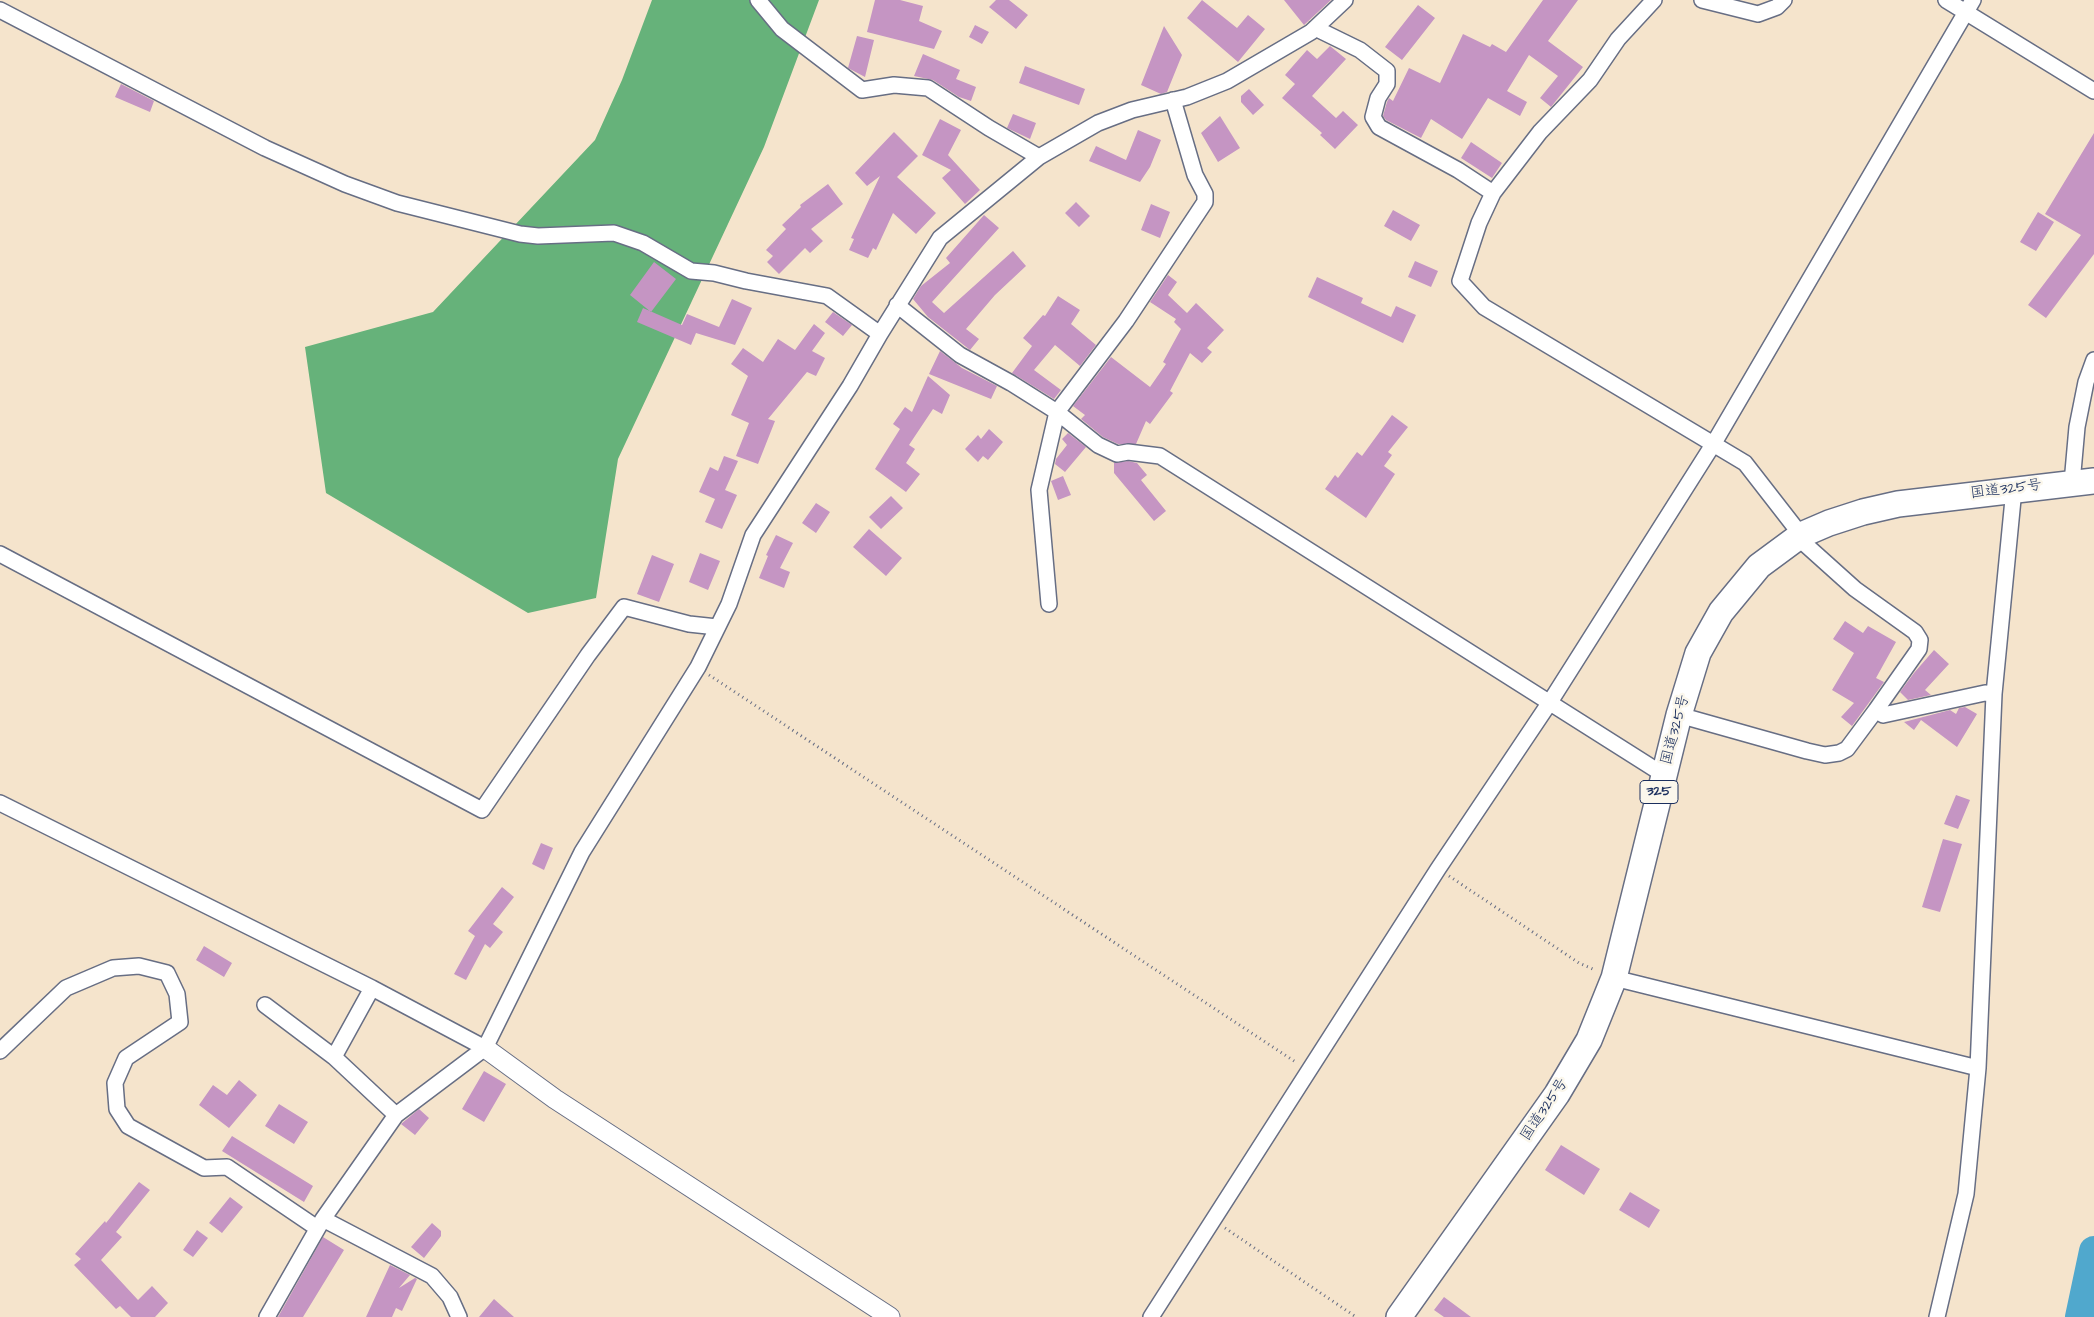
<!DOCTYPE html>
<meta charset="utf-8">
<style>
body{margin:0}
canvas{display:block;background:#f5e4cc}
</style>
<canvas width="2094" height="1317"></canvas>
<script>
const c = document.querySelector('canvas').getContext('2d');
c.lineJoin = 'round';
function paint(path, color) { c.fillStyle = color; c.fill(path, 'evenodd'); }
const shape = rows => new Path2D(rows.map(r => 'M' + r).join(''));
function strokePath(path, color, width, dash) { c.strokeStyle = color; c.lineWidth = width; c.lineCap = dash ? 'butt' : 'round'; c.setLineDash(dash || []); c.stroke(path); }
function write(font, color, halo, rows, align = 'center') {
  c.font = font + ' "Architects Daughter","Klee One",sans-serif'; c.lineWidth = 5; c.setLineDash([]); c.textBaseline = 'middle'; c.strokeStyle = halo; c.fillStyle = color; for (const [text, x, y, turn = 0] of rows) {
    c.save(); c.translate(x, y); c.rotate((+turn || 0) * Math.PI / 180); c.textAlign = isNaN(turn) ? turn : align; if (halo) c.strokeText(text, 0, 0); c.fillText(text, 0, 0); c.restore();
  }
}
paint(shape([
 [652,0,819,0,764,147,618,459,596,598,528,613,326,493,305,347,433,312,595,140,622,80]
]), '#66b27a');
strokePath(shape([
 [2089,1281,2094,1281]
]), '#50a8cd', 5);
strokePath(shape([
 [2080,1317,2094,1251]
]), '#50a8cd', 30);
paint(shape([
 [875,0,900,0,923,6,919,21,942,31,934,49,867,32],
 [996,0,1009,0,1028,15,1016,29,989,7],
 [1202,0,1237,28,1248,15,1265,29,1238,62,1187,18],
 [1284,0,1331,0,1304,25],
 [1543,0,1578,0,1548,41,1583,67,1551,107,1540,98,1558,76,1529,55,1507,91,1527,102,1520,116,1488,98,1462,139,1431,119,1421,138,1386,120,1383,116,1387,102,1389,98,1393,101,1409,68,1440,83,1463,34,1490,47,1492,44,1506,52],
 [1418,5,1435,18,1402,60,1385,47],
 [975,25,989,32,982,44,969,37],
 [1164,26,1182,55,1167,92,1161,94,1141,85],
 [857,36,874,40,865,77,848,68],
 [1330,46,1346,59,1312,96,1336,118,1343,111,1358,125,1335,149,1320,135,1322,133,1282,98,1295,84,1285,75,1307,50,1317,59],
 [923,54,960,70,956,79,976,87,971,101,959,97,933,80,914,76],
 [1025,66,1085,89,1079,105,1019,83],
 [121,84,154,101,150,112,115,97],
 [1249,89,1264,105,1253,115,1241,102,1241,96],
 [1013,114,1036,123,1030,139,1007,128],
 [1220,116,1240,148,1218,162,1201,133],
 [940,119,961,130,948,155,980,190,965,204,942,178,951,170,922,155],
 [1138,130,1161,140,1150,167,1140,182,1089,161,1096,146,1126,160],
 [894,132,918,156,897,177,936,213,916,234,893,213,876,250,873,248,868,258,849,250,854,239,851,238,880,176,867,186,855,173],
 [2094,133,2094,254,2046,318,2028,305,2081,235,2045,214],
 [1471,142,1502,163,1492,178,1461,158],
 [828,184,843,204,811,229,823,241,810,253,805,248,779,274,767,262,773,256,766,250,786,229,782,225,801,207,800,205],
 [1076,202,1090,216,1079,227,1065,213],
 [1151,204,1170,212,1160,238,1141,230],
 [1393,210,1420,225,1411,241,1384,226],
 [2038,212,2054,222,2036,251,2020,242],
 [984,215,999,228,932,302,944,313,1013,251,1026,266,995,295,966,329,979,339,970,350,928,317,913,299,921,286,950,263,946,258],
 [1415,261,1438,271,1431,287,1408,277],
 [654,262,676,279,651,312,630,295],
 [1168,275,1177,282,1168,295,1187,313,1196,303,1224,330,1207,348,1212,352,1202,363,1190,353,1170,391,1173,393,1150,424,1146,421,1136,444,1118,444,1103,437,1081,419,1085,415,1073,406,1111,357,1150,387,1166,364,1163,362,1181,329,1174,322,1176,319,1150,302],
 [1317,277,1363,298,1361,303,1391,317,1396,306,1416,315,1403,343,1308,297],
 [1058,296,1080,310,1071,324,1096,345,1080,366,1055,345,1034,370,1061,390,1054,399,1012,373,1032,346,1023,338,1043,315,1045,316],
 [732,299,752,308,735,345,696,333,691,345,637,322,643,308,682,325,687,314,719,327],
 [833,312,852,325,843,336,825,322],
 [814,324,825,333,812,351,825,358,816,376,807,372,768,419,775,421,758,464,736,456,749,423,731,415,748,376,731,364,743,348,763,362,778,339,795,350],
 [940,351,962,368,997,386,991,399,929,374],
 [928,376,950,395,942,414,933,409,909,445,915,449,906,463,920,474,906,492,875,469,900,429,893,424,905,407,912,412],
 [1392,415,1408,427,1388,452,1392,455,1384,466,1395,474,1366,518,1325,489,1335,475,1338,478,1357,452,1362,456],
 [989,429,1003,442,988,460,983,456,978,462,965,449,978,435,981,439],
 [1068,433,1086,447,1065,472,1055,464,1056,459,1067,445,1062,439],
 [724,456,738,461,725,490,737,495,722,529,705,522,715,499,699,492,710,467,718,471],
 [1128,461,1137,463,1147,475,1141,480,1166,511,1154,521,1114,473,1114,463],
 [1063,476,1071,495,1058,500,1051,481],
 [891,496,903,508,881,529,869,517],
 [816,503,830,512,816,533,802,523],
 [869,529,902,558,886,576,853,547],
 [776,535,793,543,780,568,790,572,784,588,759,578,768,556,766,555],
 [700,553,720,561,708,590,689,582],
 [652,555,674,564,659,602,637,594],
 [1845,621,1863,633,1868,626,1896,642,1876,678,1884,682,1852,726,1841,717,1854,703,1832,690,1854,653,1833,639],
 [1934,650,1949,664,1925,690,1931,695,1908,700,1900,692,1914,673],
 [1965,707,1977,714,1957,747,1921,720,1914,730,1904,722,1950,710,1956,714,1959,708],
 [1956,795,1970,800,1958,829,1944,824],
 [1943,839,1962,844,1940,912,1922,907],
 [541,843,553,848,544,870,532,864],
 [502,887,514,897,493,924,503,932,490,948,485,944,466,980,454,974,475,936,468,931],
 [204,946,232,963,224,977,196,960],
 [484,1071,506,1084,484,1122,462,1109],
 [239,1080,257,1095,229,1128,199,1105,213,1085,227,1095],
 [279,1104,308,1122,294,1144,265,1126],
 [419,1109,429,1118,415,1135,401,1124],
 [232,1136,313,1186,304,1202,222,1151],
 [1561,1145,1600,1169,1584,1195,1545,1170],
 [139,1182,150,1190,116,1232,122,1237,101,1260,138,1300,152,1286,168,1303,155,1317,131,1317,120,1306,116,1309,74,1265,81,1259,75,1254,105,1221,106,1223],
 [1630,1192,1660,1210,1649,1228,1619,1210],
 [230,1197,243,1207,222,1233,209,1223],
 [432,1223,441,1231,441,1236,424,1258,411,1247],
 [197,1230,208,1238,193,1257,183,1250],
 [323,1237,344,1250,303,1317,278,1317],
 [390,1265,410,1275,399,1288,415,1278,417,1279,402,1311,396,1308,392,1317,366,1317],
 [1444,1297,1471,1317,1444,1317,1434,1310],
 [494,1299,514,1317,479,1317]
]), '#c595c3');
const minor = shape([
 [758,0,782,29,862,90,894,85,928,88,989,128,1039,157],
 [1654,0,1618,39,1590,80,1540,132,1493,193,1479,223,1460,281,1484,307,1745,463,1801,535,1806,545,1855,589,1915,632,1920,640,1919,649,1876,710,1847,749,1839,753,1825,755,1807,751,1679,715],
 [1702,0,1758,14,1777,7,1784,0],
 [1946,0,2094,91],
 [0,10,265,148,345,184,397,203,520,234,538,236,614,233,643,243,691,271,714,273,746,281,827,296,880,334],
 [1315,28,1360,50,1387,71,1387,84,1378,98,1373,117,1379,127,1458,170,1493,193],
 [897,305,960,355,1011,383,1057,412,1098,445,1117,454,1128,452,1160,456,1664,775],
 [2072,483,2077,427,2086,382,2094,360],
 [0,554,482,810,588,655,624,607,689,624,717,627],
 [1049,604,1039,490,1057,412,1126,321,1205,202,1205,194,1195,175,1173,100],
 [1876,710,1883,715,1985,693,1994,694],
 [0,803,372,988,485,1048],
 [1614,978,1978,1068],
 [265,1005,334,1057,372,988],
 [0,1051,66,988,113,968,139,966,167,973,177,994,180,1022,126,1058,115,1083,117,1109,128,1126,204,1168,227,1167,317,1228],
 [334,1057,396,1115],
 [323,1219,432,1276,450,1297,459,1317],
 [267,1317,323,1219,396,1115,485,1048,582,852,698,667,729,604,753,535,850,386,880,334,940,238,1039,157,1098,123,1132,110,1187,97,1227,81,1311,32,1345,0],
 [1151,1317,1438,869,1550,702,1714,443,1973,0],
 [1937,1317,1966,1194,1978,1068,1994,694,2014,489]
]);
const tertiary = shape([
 [485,1048,555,1099,890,1317]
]);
const trunk = shape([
 [1399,1317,1557,1094,1589,1040,1614,978,1679,715,1698,653,1721,612,1759,566,1801,535,1829,523,1863,512,1898,504,2094,481]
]);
strokePath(minor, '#676e84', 18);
strokePath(tertiary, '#676e84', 21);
strokePath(trunk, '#676e84', 28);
strokePath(shape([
 [709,675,1297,1063],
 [1449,876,1579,963,1595,970],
 [1225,1228,1356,1317]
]), '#676e84', 3, [1, 4]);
strokePath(minor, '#fff', 15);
strokePath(tertiary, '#fff', 19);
strokePath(trunk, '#fff', 25);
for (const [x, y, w] of [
 [1659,792,38]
]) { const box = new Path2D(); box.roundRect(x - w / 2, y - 11.5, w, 23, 4); c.fillStyle = '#fbf7ec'; c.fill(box); strokePath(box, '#1b2f5e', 1); }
write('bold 14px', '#1b2f5e', null, [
 ["325",1659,792]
]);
write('15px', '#1b2f5e', '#fbf7ec', [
 ["国道325号",2006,490,-7],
 ["国道325号",1676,730,-75],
 ["国道325号",1545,1110,-56]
]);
</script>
